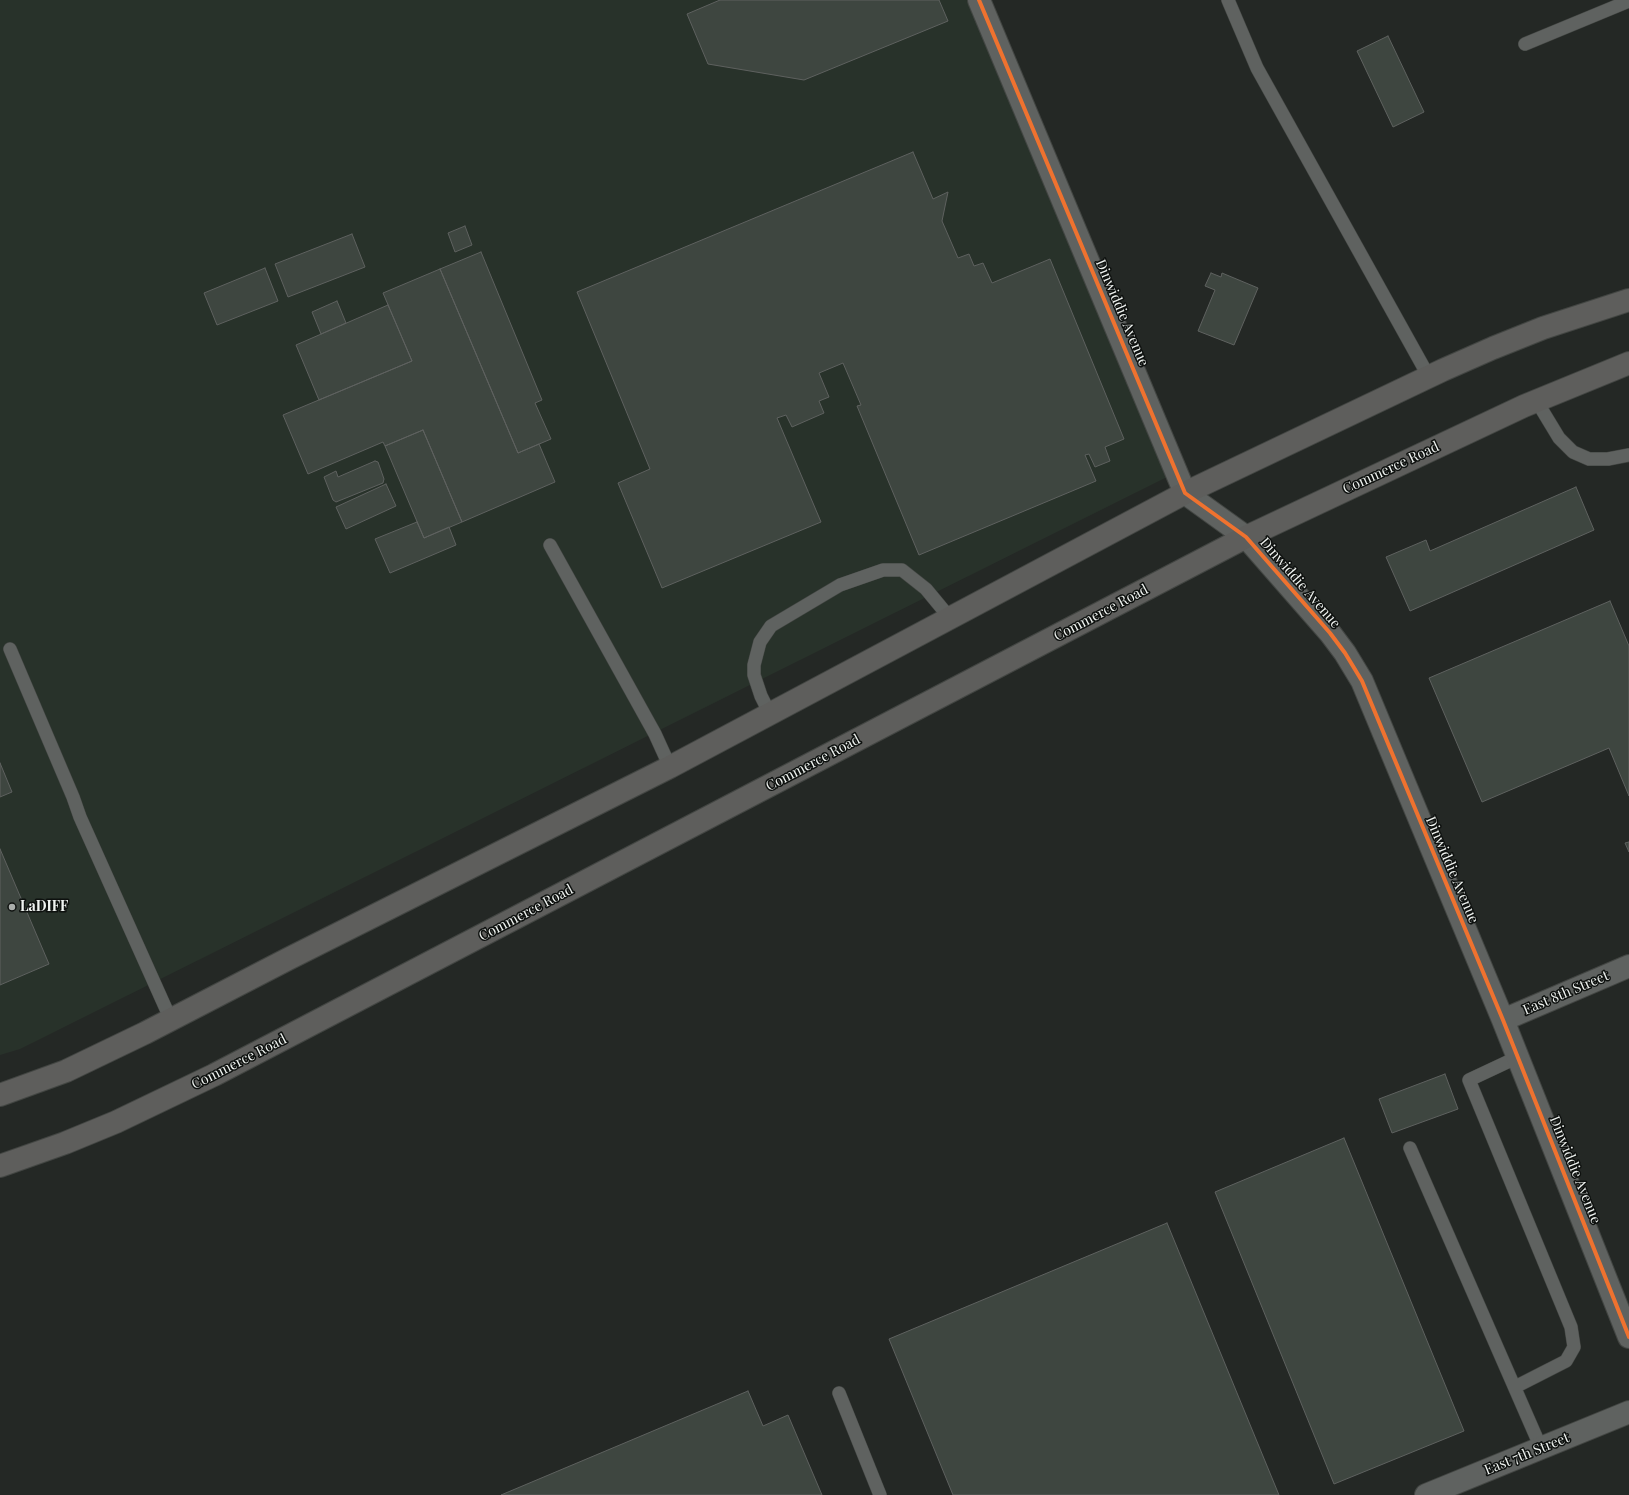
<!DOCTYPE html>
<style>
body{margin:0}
canvas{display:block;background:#242825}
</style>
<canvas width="1629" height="1495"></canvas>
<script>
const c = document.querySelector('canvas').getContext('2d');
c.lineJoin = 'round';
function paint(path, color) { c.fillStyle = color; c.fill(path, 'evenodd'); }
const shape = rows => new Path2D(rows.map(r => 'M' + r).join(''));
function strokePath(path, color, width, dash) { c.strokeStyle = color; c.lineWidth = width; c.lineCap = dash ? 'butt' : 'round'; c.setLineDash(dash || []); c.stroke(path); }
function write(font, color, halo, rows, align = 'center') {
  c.font = font + ' "Playfair Display",serif'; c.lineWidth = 3; c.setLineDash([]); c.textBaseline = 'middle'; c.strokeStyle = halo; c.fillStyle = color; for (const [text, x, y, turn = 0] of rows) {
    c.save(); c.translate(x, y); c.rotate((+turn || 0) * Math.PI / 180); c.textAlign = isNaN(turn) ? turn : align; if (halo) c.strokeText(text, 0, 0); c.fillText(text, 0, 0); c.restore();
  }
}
paint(shape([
 [0,0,970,0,1171,475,20,1049,0,1055]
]), '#28322a');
const building = shape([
 [720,0,939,0,948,21,804,80,708,64,687,14,720,0],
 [1388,36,1424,112,1393,127,1357,51,1388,36],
 [913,152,933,199,948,192,942,221,958,258,969,254,974,266,983,263,992,283,1050,259,1124,439,1105,447,1110,461,1095,467,1089,454,1085,455,1096,481,919,555,857,406,861,405,843,363,819,373,829,397,819,401,824,413,792,427,786,415,777,418,821,522,662,588,618,483,650,469,577,292,913,152],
 [465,226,472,245,455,252,448,233,465,226],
 [352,234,365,267,288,297,275,264,352,234],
 [481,252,542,400,535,403,551,439,518,453,440,269,481,252],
 [265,268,278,301,217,325,204,293,265,268],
 [440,269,518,453,539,444,555,482,462,522,423,430,385,446,383,442,308,474,283,415,412,361,383,293,440,269],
 [1211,273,1221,277,1222,273,1258,288,1234,345,1198,331,1215,290,1205,286,1211,273],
 [337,301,346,323,321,334,312,312,337,301],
 [388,305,412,361,319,400,296,345,388,305],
 [423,430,462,522,424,538,385,446,423,430],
 [375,461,378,462,384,479,383,483,336,502,333,500,324,477,336,471,338,477,375,461],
 [386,484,396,506,346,529,336,507,386,484],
 [1576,487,1594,530,1410,611,1386,557,1426,540,1430,551,1576,487],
 [417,522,424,538,449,527,456,545,390,573,375,539,417,522],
 [1610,601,1629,646,1629,796,1609,748,1482,802,1429,678,1610,601],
 [0,763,12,792,0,797,0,763],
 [1629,842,1629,852,1625,843,1629,842],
 [0,849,49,964,0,985,0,849],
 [1445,1074,1458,1109,1392,1133,1379,1099,1445,1074],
 [1344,1138,1464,1431,1334,1484,1215,1192,1344,1138],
 [1167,1223,1279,1495,953,1495,889,1339,1167,1223],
 [748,1391,763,1426,788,1415,822,1495,501,1495,748,1391]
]);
paint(building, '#3e4640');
strokePath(building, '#5e615f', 1);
const lane = shape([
 [1228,0,1257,68,1429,377],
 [1525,44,1629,1],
 [1536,400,1559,438,1573,452,1589,459,1608,459,1629,455],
 [550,545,655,734,670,767],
 [10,649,73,797,80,817,171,1020],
 [770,714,761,696,754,675,754,665,760,642,771,626,840,585,883,570,902,570,926,589,950,618],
 [1410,1148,1541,1448],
 [1515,1387,1566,1361,1574,1347,1571,1327,1469,1080,1518,1057],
 [839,1393,880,1495]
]);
const street = shape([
 [979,0,1185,493,1246,537,1330,633,1345,653,1362,681,1503,1020,1629,1337],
 [1503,1020,1629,966],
 [1426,1495,1629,1412]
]);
const secondary = shape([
 [0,1095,66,1071,145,1033,288,959,670,767,1185,493,1443,370,1493,348,1543,328,1629,300],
 [0,1166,65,1143,116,1122,214,1075,1246,537,1524,406,1629,363]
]);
strokePath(lane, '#434643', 14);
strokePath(street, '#434643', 24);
strokePath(secondary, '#434643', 24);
strokePath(lane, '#5f6260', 13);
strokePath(street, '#5f6260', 22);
strokePath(secondary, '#5e5e5c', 22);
strokePath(shape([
 [979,0,1185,493,1246,537,1330,633,1345,653,1362,681,1503,1020,1629,1337]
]), '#ef722f', 4);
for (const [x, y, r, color] of [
 [12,907,4,"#a9adaa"]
]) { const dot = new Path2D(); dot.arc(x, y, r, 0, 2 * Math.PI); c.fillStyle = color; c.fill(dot); strokePath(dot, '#0e110f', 1.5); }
write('14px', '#f0f4f1', '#0e110f', [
 ["Dinwiddie Avenue",1122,313,67],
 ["Commerce Road",1391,468,-25],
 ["Dinwiddie Avenue",1300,583,49],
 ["Commerce Road",1101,613,-28],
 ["Commerce Road",813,763,-28],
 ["Dinwiddie Avenue",1452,870,67],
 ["Commerce Road",526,913,-28],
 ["East 8th Street",1566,993,-23],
 ["Commerce Road",239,1062,-27],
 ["Dinwiddie Avenue",1575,1170,68],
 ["East 7th Street",1527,1454,-22]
]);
write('bold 14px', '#f0f4f1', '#0e110f', [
 ["LaDIFF",20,907]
], 'left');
</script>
